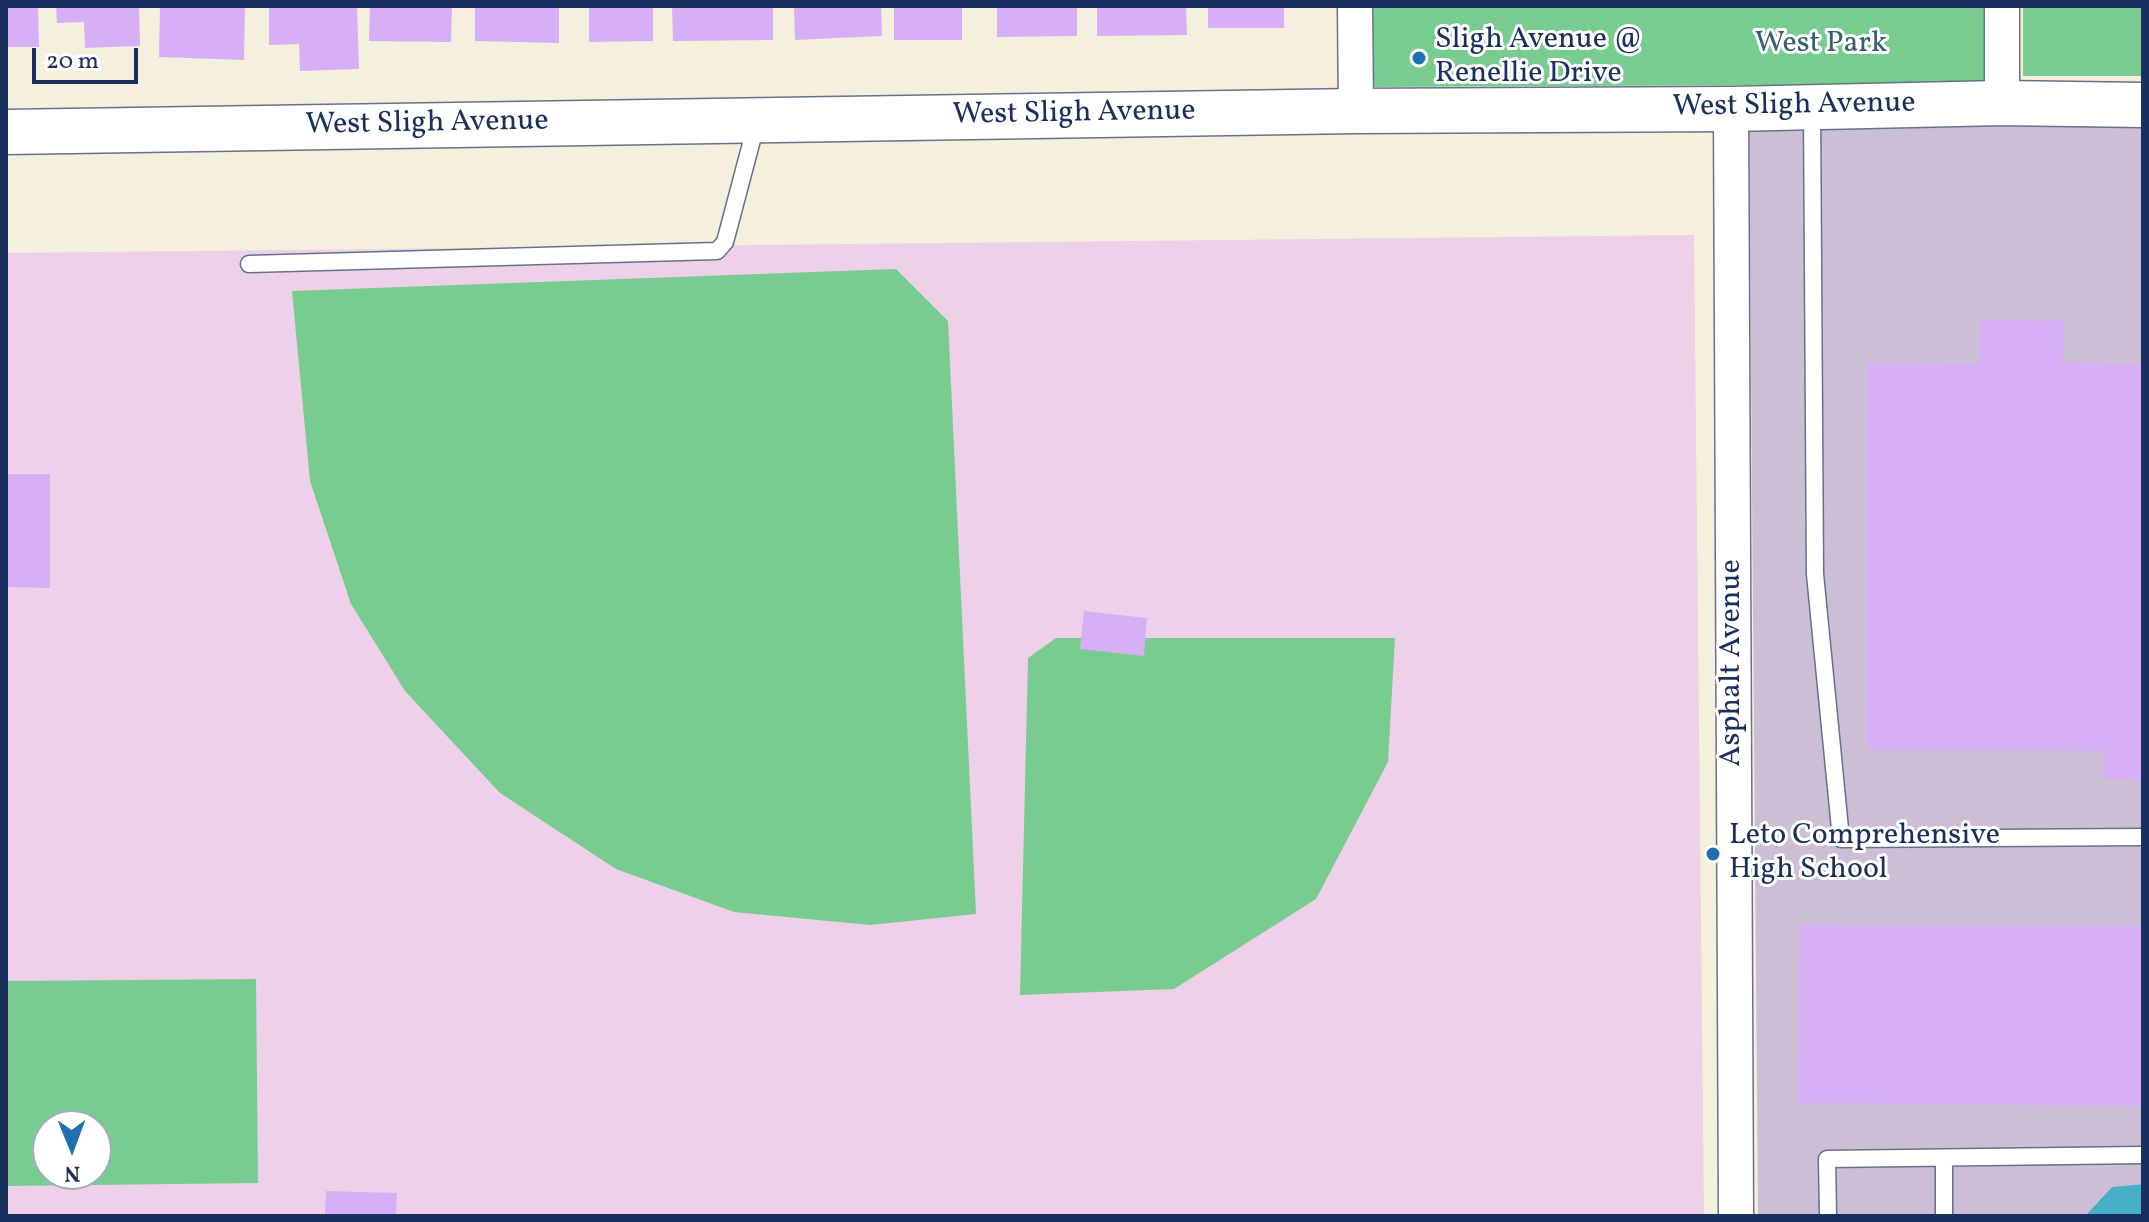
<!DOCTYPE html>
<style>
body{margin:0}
#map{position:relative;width:2149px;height:1222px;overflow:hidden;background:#f5efdd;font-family:Vollkorn,serif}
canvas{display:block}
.frame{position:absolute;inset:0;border:8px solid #1b2f5e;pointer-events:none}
.north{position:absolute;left:32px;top:1110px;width:80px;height:80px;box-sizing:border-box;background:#fff;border:2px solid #a4acbf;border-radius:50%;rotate:179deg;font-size:22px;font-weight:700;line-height:32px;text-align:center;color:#1b2f5e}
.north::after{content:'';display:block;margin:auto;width:28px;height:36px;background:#1f6fb2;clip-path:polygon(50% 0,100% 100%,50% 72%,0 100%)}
.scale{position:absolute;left:32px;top:48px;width:106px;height:36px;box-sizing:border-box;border:4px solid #1b2f5e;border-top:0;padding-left:10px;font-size:24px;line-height:28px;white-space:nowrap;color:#1b2f5e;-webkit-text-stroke:6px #fff;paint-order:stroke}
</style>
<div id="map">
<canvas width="2149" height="1222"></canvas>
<div class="frame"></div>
<div class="north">N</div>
<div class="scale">20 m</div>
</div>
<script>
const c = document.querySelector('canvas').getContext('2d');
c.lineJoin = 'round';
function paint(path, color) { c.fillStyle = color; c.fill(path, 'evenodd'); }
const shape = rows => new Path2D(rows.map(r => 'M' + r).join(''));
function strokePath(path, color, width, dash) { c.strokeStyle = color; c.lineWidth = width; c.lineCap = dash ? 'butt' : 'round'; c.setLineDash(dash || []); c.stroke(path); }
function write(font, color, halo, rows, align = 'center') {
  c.font = font + ' Vollkorn,serif'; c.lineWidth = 6; c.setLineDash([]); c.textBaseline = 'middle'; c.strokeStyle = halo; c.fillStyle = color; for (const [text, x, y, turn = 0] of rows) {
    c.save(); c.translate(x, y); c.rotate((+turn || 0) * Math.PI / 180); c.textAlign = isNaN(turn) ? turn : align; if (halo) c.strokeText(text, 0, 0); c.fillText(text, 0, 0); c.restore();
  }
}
paint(shape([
 [1694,235,1704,1216,6,1216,6,253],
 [48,1126,96,1126,96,1174,48,1174]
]), '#eed0e8');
paint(shape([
 [2002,124,2143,125,2143,1184,2112,1187,2085,1216,1758,1216,1749,129]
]), '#ccbed4');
paint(shape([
 [1373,6,1985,6,1984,84,1373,87],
 [2023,6,2143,6,2143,76,2023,76],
 [896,269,948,321,976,914,870,925,734,912,616,869,500,793,405,691,351,604,310,481,292,291],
 [1056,638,1395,638,1388,762,1316,899,1174,989,1020,995,1028,658],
 [256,979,258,1183,6,1186,6,981],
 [48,1126,96,1126,96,1174,48,1174]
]), '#78cc90');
paint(shape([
 [2143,1184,2143,1216,2085,1216,2112,1187]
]), '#48b0c6');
paint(shape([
 [6,6,38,6,39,47,6,47],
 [56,6,139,6,140,46,85,48,84,22,57,23],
 [160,6,245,6,244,60,159,57],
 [269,6,357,6,359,69,300,71,299,44,269,45],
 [370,6,452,6,451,42,369,41],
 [475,6,559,6,559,43,475,41],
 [589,6,653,6,653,41,589,42],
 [672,6,773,6,773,40,673,41],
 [794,6,881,6,882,36,795,40],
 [894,6,962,6,962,40,894,40],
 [997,6,1077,6,1077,36,997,37],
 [1097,6,1186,6,1187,35,1097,36],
 [1208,6,1284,6,1284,28,1208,28],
 [1981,319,2064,321,2063,362,2143,365,2143,781,2103,779,2103,751,1867,750,1868,363,1979,364],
 [6,474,50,474,50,588,6,587],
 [1084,611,1147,618,1144,656,1080,649],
 [1799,925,2143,926,2143,1106,1798,1103],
 [326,1191,397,1193,396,1216,325,1215]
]), '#d7aff6');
const lane = shape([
 [1812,108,1815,574,1841,839,2143,837],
 [249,264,717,251,725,242,757,121],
 [1944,1158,1944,1216],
 [1828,1216,1827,1159,2143,1155]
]);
const street = shape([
 [1355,6,1356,111],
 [2002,103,2002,6],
 [1731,109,1736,1216]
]);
const secondary = shape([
 [6,132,1356,111,1731,109,2002,103,2143,105]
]);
strokePath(lane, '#67728a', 19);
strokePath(street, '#67728a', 37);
strokePath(secondary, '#67728a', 47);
strokePath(lane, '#fff', 16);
strokePath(street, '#fff', 34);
strokePath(secondary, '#fff', 44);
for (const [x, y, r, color] of [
 [1419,58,8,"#1f6fb2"],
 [1713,854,8,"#1f6fb2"]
]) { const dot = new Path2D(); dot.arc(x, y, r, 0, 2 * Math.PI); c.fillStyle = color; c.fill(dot); strokePath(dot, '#fff', 3); }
write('30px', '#1b2f5e', '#fff', [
 ["Sligh Avenue @",1435,41],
 ["Renellie Drive",1435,75],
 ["Leto Comprehensive",1729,837],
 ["High School",1729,871]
], 'left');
write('30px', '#375e6d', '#fff', [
 ["West Park",1821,45]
]);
write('30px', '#1b2f5e', '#fff', [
 ["West Sligh Avenue",1794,107,-1],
 ["West Sligh Avenue",1074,115,-1],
 ["West Sligh Avenue",427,125,-1],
 ["Asphalt Avenue",1733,663,-90]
]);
</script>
